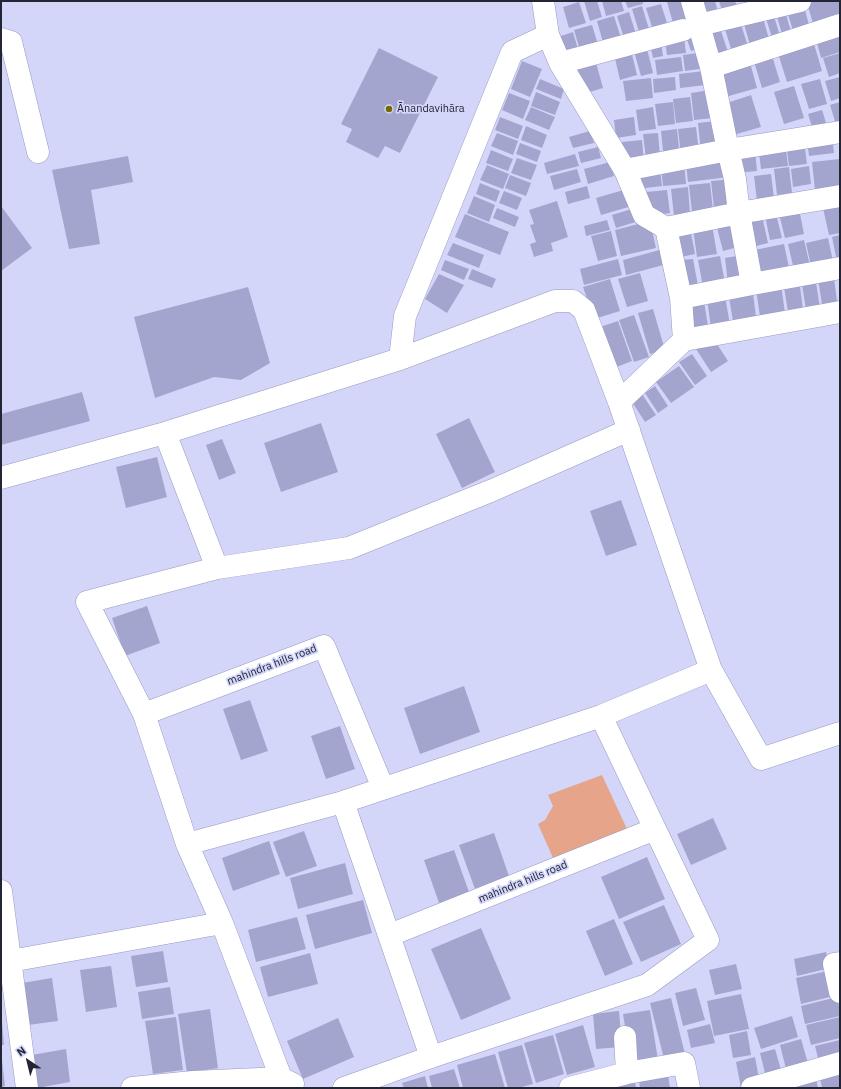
<!DOCTYPE html>
<meta charset="utf-8">
<style>
body{margin:0}
#map{position:relative;width:841px;height:1089px;overflow:hidden;background:#d4d6f9;font-family:"IBM Plex Sans",sans-serif}
canvas{display:block}
.frame{position:absolute;inset:0;border:2px solid #232434;pointer-events:none}
.north{position:absolute;left:8px;top:1041px;width:40px;height:40px;-webkit-text-stroke:3px #d4d6f9;paint-order:stroke;rotate:325deg;font-size:11px;font-weight:700;line-height:16px;text-align:center;color:#232434}
.north::after{content:'';display:block;margin:auto;width:14px;height:18px;background:#232434;clip-path:polygon(50% 0,100% 100%,50% 72%,0 100%)}
</style>
<div id="map">
<canvas width="841" height="1089"></canvas>
<div class="frame"></div>
<div class="north">N</div>
</div>
<script>
const c = document.querySelector('canvas').getContext('2d');
c.lineJoin = 'round';
function paint(path, color) { c.fillStyle = color; c.fill(path, 'evenodd'); }
const shape = rows => new Path2D(rows.map(r => 'M' + r).join(''));
function strokePath(path, color, width, dash) { c.strokeStyle = color; c.lineWidth = width; c.lineCap = dash ? 'butt' : 'round'; c.setLineDash(dash || []); c.stroke(path); }
function write(font, color, halo, rows, align = 'center') {
  c.font = font + ' "IBM Plex Sans",sans-serif'; c.lineWidth = 3.5; c.setLineDash([]); c.textBaseline = 'middle'; c.strokeStyle = halo; c.fillStyle = color; for (const [text, x, y, turn = 0] of rows) {
    c.save(); c.translate(x, y); c.rotate((+turn || 0) * Math.PI / 180); c.textAlign = isNaN(turn) ? turn : align; if (halo) c.strokeText(text, 0, 0); c.fillText(text, 0, 0); c.restore();
  }
}
paint(shape([
 [602,775,627,829,553,858,538,824,545,820,553,806,548,795]
]), '#e6a48a');
paint(shape([
 [584,1,597,1,602,17,590,21],
 [602,1,621,1,624,11,606,16],
 [625,1,643,1,643,4,628,8],
 [671,1,691,1,697,23,675,30,667,2],
 [697,1,715,1,720,19,703,24],
 [719,1,735,1,738,10,723,14],
 [814,1,840,1,840,22,815,30,807,3],
 [579,2,586,23,569,28,563,7],
 [803,3,811,32,795,37,786,8],
 [661,4,667,23,652,27,646,8],
 [642,6,649,29,639,32,632,9],
 [785,11,792,35,783,38,776,13],
 [629,12,636,34,624,38,617,16],
 [773,13,781,39,773,41,765,15],
 [614,16,622,41,604,46,597,21],
 [763,18,771,46,752,52,744,24],
 [740,21,749,50,733,55,724,26],
 [592,25,600,51,582,57,574,30],
 [840,27,840,52,821,58,815,35],
 [720,28,730,58,718,62,709,31],
 [684,31,703,47,691,51],
 [573,32,580,56,562,61,555,38],
 [660,37,663,56,653,58,649,39],
 [684,37,686,53,667,55,665,40],
 [812,37,822,71,787,82,776,47],
 [645,41,653,73,641,76,632,44],
 [630,46,637,75,620,80,613,50],
 [379,48,438,77,400,153,385,146,378,158,346,142,352,129,341,124],
 [705,52,707,68,685,71,683,55],
 [771,52,780,82,762,88,753,58],
 [840,53,840,73,829,77,823,58],
 [681,57,683,71,657,75,655,60],
 [595,59,603,88,583,94,575,66],
 [749,59,757,88,722,98,714,69],
 [522,61,542,69,530,97,511,89],
 [704,71,706,85,680,88,679,74],
 [675,77,676,90,654,93,653,79],
 [840,77,840,98,831,101,825,81],
 [651,78,653,98,626,101,623,81],
 [540,79,564,89,561,99,536,89],
 [820,79,827,104,809,109,801,84],
 [794,86,804,118,784,124,774,92],
 [710,90,713,118,694,120,691,93],
 [536,92,560,102,555,115,531,106],
 [509,93,530,101,523,119,502,110],
 [751,95,761,127,730,136,721,105],
 [690,97,693,121,676,123,673,99],
 [673,102,675,124,658,126,655,104],
 [840,102,840,130,838,131,830,105],
 [531,107,555,117,549,130,525,120],
 [653,107,656,129,639,131,636,110],
 [822,110,828,129,814,133,808,114],
 [500,117,523,126,518,139,495,130],
 [634,117,636,135,616,138,614,120],
 [716,121,720,149,701,152,698,123],
 [526,126,547,135,542,148,521,140],
 [696,127,699,152,681,155,678,129],
 [677,129,680,158,664,160,661,131],
 [590,131,594,143,573,148,569,137],
 [497,133,518,141,513,155,491,146],
 [658,133,660,157,646,159,643,134],
 [832,137,834,153,809,156,807,140],
 [642,140,644,162,624,164,622,142],
 [804,141,807,164,789,166,786,143],
 [785,142,788,166,761,169,758,145],
 [520,143,541,151,537,162,516,154],
 [598,147,601,158,581,163,578,152],
 [755,149,757,171,735,173,733,152],
 [491,150,513,159,508,171,486,163],
 [575,154,579,166,547,174,544,163],
 [128,156,133,182,91,190,100,244,69,249,52,170],
 [727,157,729,177,688,182,686,162],
 [517,158,537,165,531,180,511,173],
 [840,159,840,188,815,190,812,162],
 [610,162,614,176,588,184,584,169],
 [684,163,686,184,663,186,661,166],
 [487,165,509,174,503,189,480,180],
 [809,166,811,184,793,187,791,169],
 [789,167,792,193,777,195,774,169],
 [577,169,581,182,554,190,550,176],
 [660,170,662,186,637,189,636,173],
 [771,174,774,198,757,201,754,176],
 [510,175,531,183,526,196,505,188],
 [734,179,737,205,714,208,711,181],
 [480,183,500,191,496,202,476,194],
 [710,183,713,210,692,212,689,185],
 [587,186,590,198,568,204,565,192],
 [688,187,690,214,674,216,671,189],
 [627,189,632,206,601,215,596,198],
 [667,190,670,213,648,216,646,192],
 [504,191,522,198,517,210,499,203],
 [474,196,495,205,489,222,467,213],
 [557,201,568,237,551,243,553,251,534,257,530,244,536,242,530,225,534,224,529,210],
 [840,204,840,233,829,235,823,208],
 [1,206,32,248,1,271],
 [638,207,642,220,616,228,612,215],
 [497,208,519,217,515,227,493,218],
 [799,209,804,234,785,238,779,214],
 [465,214,509,232,500,255,455,237],
 [776,214,782,238,770,240,765,216],
 [762,216,768,243,748,248,742,220],
 [735,219,742,246,723,251,716,224],
 [607,220,610,230,586,236,584,226],
 [650,221,656,248,621,256,615,230],
 [712,225,717,254,697,257,693,229],
 [690,228,695,254,681,257,676,232],
 [611,231,617,256,598,261,591,236],
 [840,235,840,261,837,262,832,237],
 [828,238,833,261,811,266,806,243],
 [804,240,810,266,794,270,788,244],
 [453,243,484,255,479,268,447,255],
 [784,244,790,272,756,280,750,251],
 [663,249,667,264,626,275,623,260],
 [743,255,747,281,728,284,725,258],
 [720,256,725,283,703,287,698,260],
 [618,259,622,275,584,285,580,269],
 [693,259,699,291,687,293,682,260],
 [445,260,469,269,464,280,441,270],
 [472,269,496,279,492,288,468,279],
 [833,270,838,309,823,311,817,272],
 [640,273,648,301,627,307,618,279],
 [439,274,464,285,447,313,425,299],
 [815,276,820,308,806,310,801,278],
 [610,279,620,311,594,319,583,287],
 [799,279,803,310,788,312,783,281],
 [781,285,785,313,760,317,756,289],
 [248,287,270,363,241,380,214,377,155,398,134,317],
 [753,293,756,317,733,321,729,297],
 [725,296,730,325,711,328,707,299],
 [704,301,708,326,691,328,688,303],
 [653,309,665,350,650,354,638,313],
 [634,315,649,357,634,362,619,320],
 [618,321,632,361,614,368,600,327],
 [713,338,728,361,711,372,696,349],
 [692,354,707,376,695,385,679,362],
 [679,366,694,387,671,403,656,382],
 [655,386,668,406,658,413,645,393],
 [82,392,90,421,1,445,1,414],
 [642,394,656,415,645,422,632,402],
 [469,418,495,472,462,488,436,434],
 [321,423,338,472,281,492,264,443],
 [222,439,236,473,219,480,206,445],
 [157,457,167,497,126,508,116,467],
 [621,500,637,545,606,556,590,511],
 [147,606,160,643,125,656,112,618],
 [464,686,480,732,420,754,404,708],
 [250,700,268,751,241,760,223,709],
 [340,726,355,769,326,779,311,736],
 [713,818,727,849,691,865,677,834],
 [304,831,317,866,286,877,273,842],
 [494,833,509,876,475,889,459,845],
 [269,841,280,874,233,891,222,858],
 [454,850,469,892,439,903,424,860],
 [647,857,665,899,619,919,601,877],
 [345,863,353,894,298,909,290,878],
 [363,900,372,933,315,949,306,915],
 [664,905,681,944,641,962,623,922],
 [297,917,306,949,256,962,248,930],
 [614,919,633,964,605,976,586,931],
 [481,928,511,999,461,1020,431,949],
 [163,951,168,982,136,987,131,956],
 [826,952,830,968,797,976,794,959],
 [310,953,318,984,268,997,260,967],
 [736,964,742,989,715,995,709,970],
 [111,966,117,1007,86,1012,80,970],
 [832,970,838,995,801,1004,796,978],
 [52,978,58,1021,28,1025,22,983],
 [170,987,174,1014,142,1019,138,992],
 [696,988,705,1020,683,1026,675,993],
 [741,994,749,1029,714,1036,707,1001],
 [837,997,840,1010,840,1016,805,1024,801,1006],
 [671,998,686,1058,665,1063,650,1003],
 [210,1009,218,1068,187,1073,178,1014],
 [650,1010,658,1060,631,1064,623,1014],
 [619,1011,622,1047,596,1049,593,1014],
 [792,1016,798,1037,761,1049,754,1028],
 [176,1017,183,1070,153,1074,145,1021],
 [840,1017,840,1038,811,1045,806,1025],
 [338,1018,354,1057,303,1079,287,1041],
 [1,1022,2,1022,4,1045,1,1045],
 [710,1024,715,1043,691,1048,687,1030],
 [583,1025,595,1067,567,1075,555,1034],
 [747,1031,751,1055,733,1058,729,1035],
 [553,1035,564,1074,536,1083,524,1043],
 [801,1039,809,1067,787,1073,780,1045],
 [840,1040,840,1061,820,1066,815,1046],
 [522,1045,533,1084,518,1088,508,1088,498,1052],
 [66,1049,70,1082,37,1088,32,1055],
 [775,1049,783,1077,767,1081,760,1053],
 [495,1054,505,1088,463,1088,457,1065],
 [755,1057,760,1084,741,1088,736,1062],
 [1,1060,2,1060,5,1086,1,1087],
 [840,1067,840,1088,822,1088,819,1071],
 [454,1069,460,1088,432,1088,429,1076],
 [815,1074,818,1088,789,1088],
 [668,1075,670,1088,640,1088,639,1081],
 [425,1076,428,1088,404,1088,402,1083],
 [635,1082,636,1088,610,1088]
]), '#a3a5cf');
const street = shape([
 [692,1,711,67,840,25],
 [699,25,800,1],
 [548,35,560,63,625,170,644,215,666,228,739,213,840,196],
 [1,39,11,42,38,152],
 [560,63,683,30],
 [711,67,728,150,735,179,739,213,752,284],
 [625,170,728,150,840,132],
 [681,298,752,284,840,268],
 [684,340,840,312],
 [400,359,405,316,512,52,548,35,543,1],
 [619,402,684,340,681,298,666,228],
 [165,433,217,568,87,602,144,714,187,844,222,923,281,1078,286,1088],
 [1,478,165,433,400,359,555,301,573,301,584,310,619,402,711,670,761,759,840,733],
 [217,568,349,548,493,490,629,430],
 [144,714,324,646,383,788],
 [343,802,431,1057],
 [187,844,343,802,601,716,711,670],
 [1,891,27,1088],
 [390,935,655,829],
 [10,961,222,923],
 [840,963,834,964,840,992],
 [627,1073,684,1063,689,1088],
 [132,1088,193,1082,281,1078,293,1084],
 [344,1088,431,1057,647,985,708,940,601,716],
 [570,1088,627,1073,625,1037],
 [752,1088,840,1063]
]);
strokePath(street, '#9799c2', 23);
strokePath(street, '#fff', 22);
for (const [x, y, r, color] of [
 [389,109,4,"#746900"]
]) { const dot = new Path2D(); dot.arc(x, y, r, 0, 2 * Math.PI); c.fillStyle = color; c.fill(dot); strokePath(dot, '#d4d6f9', 1.5); }
write('11px', '#232434', '#d4d6f9', [
 ["Ānandavihāra",397,109]
], 'left');
write('11px', '#232434', '#d4d6f9', [
 ["mahindra hills road",272,665,-21],
 ["mahindra hills road",523,882,-22]
]);
</script>
